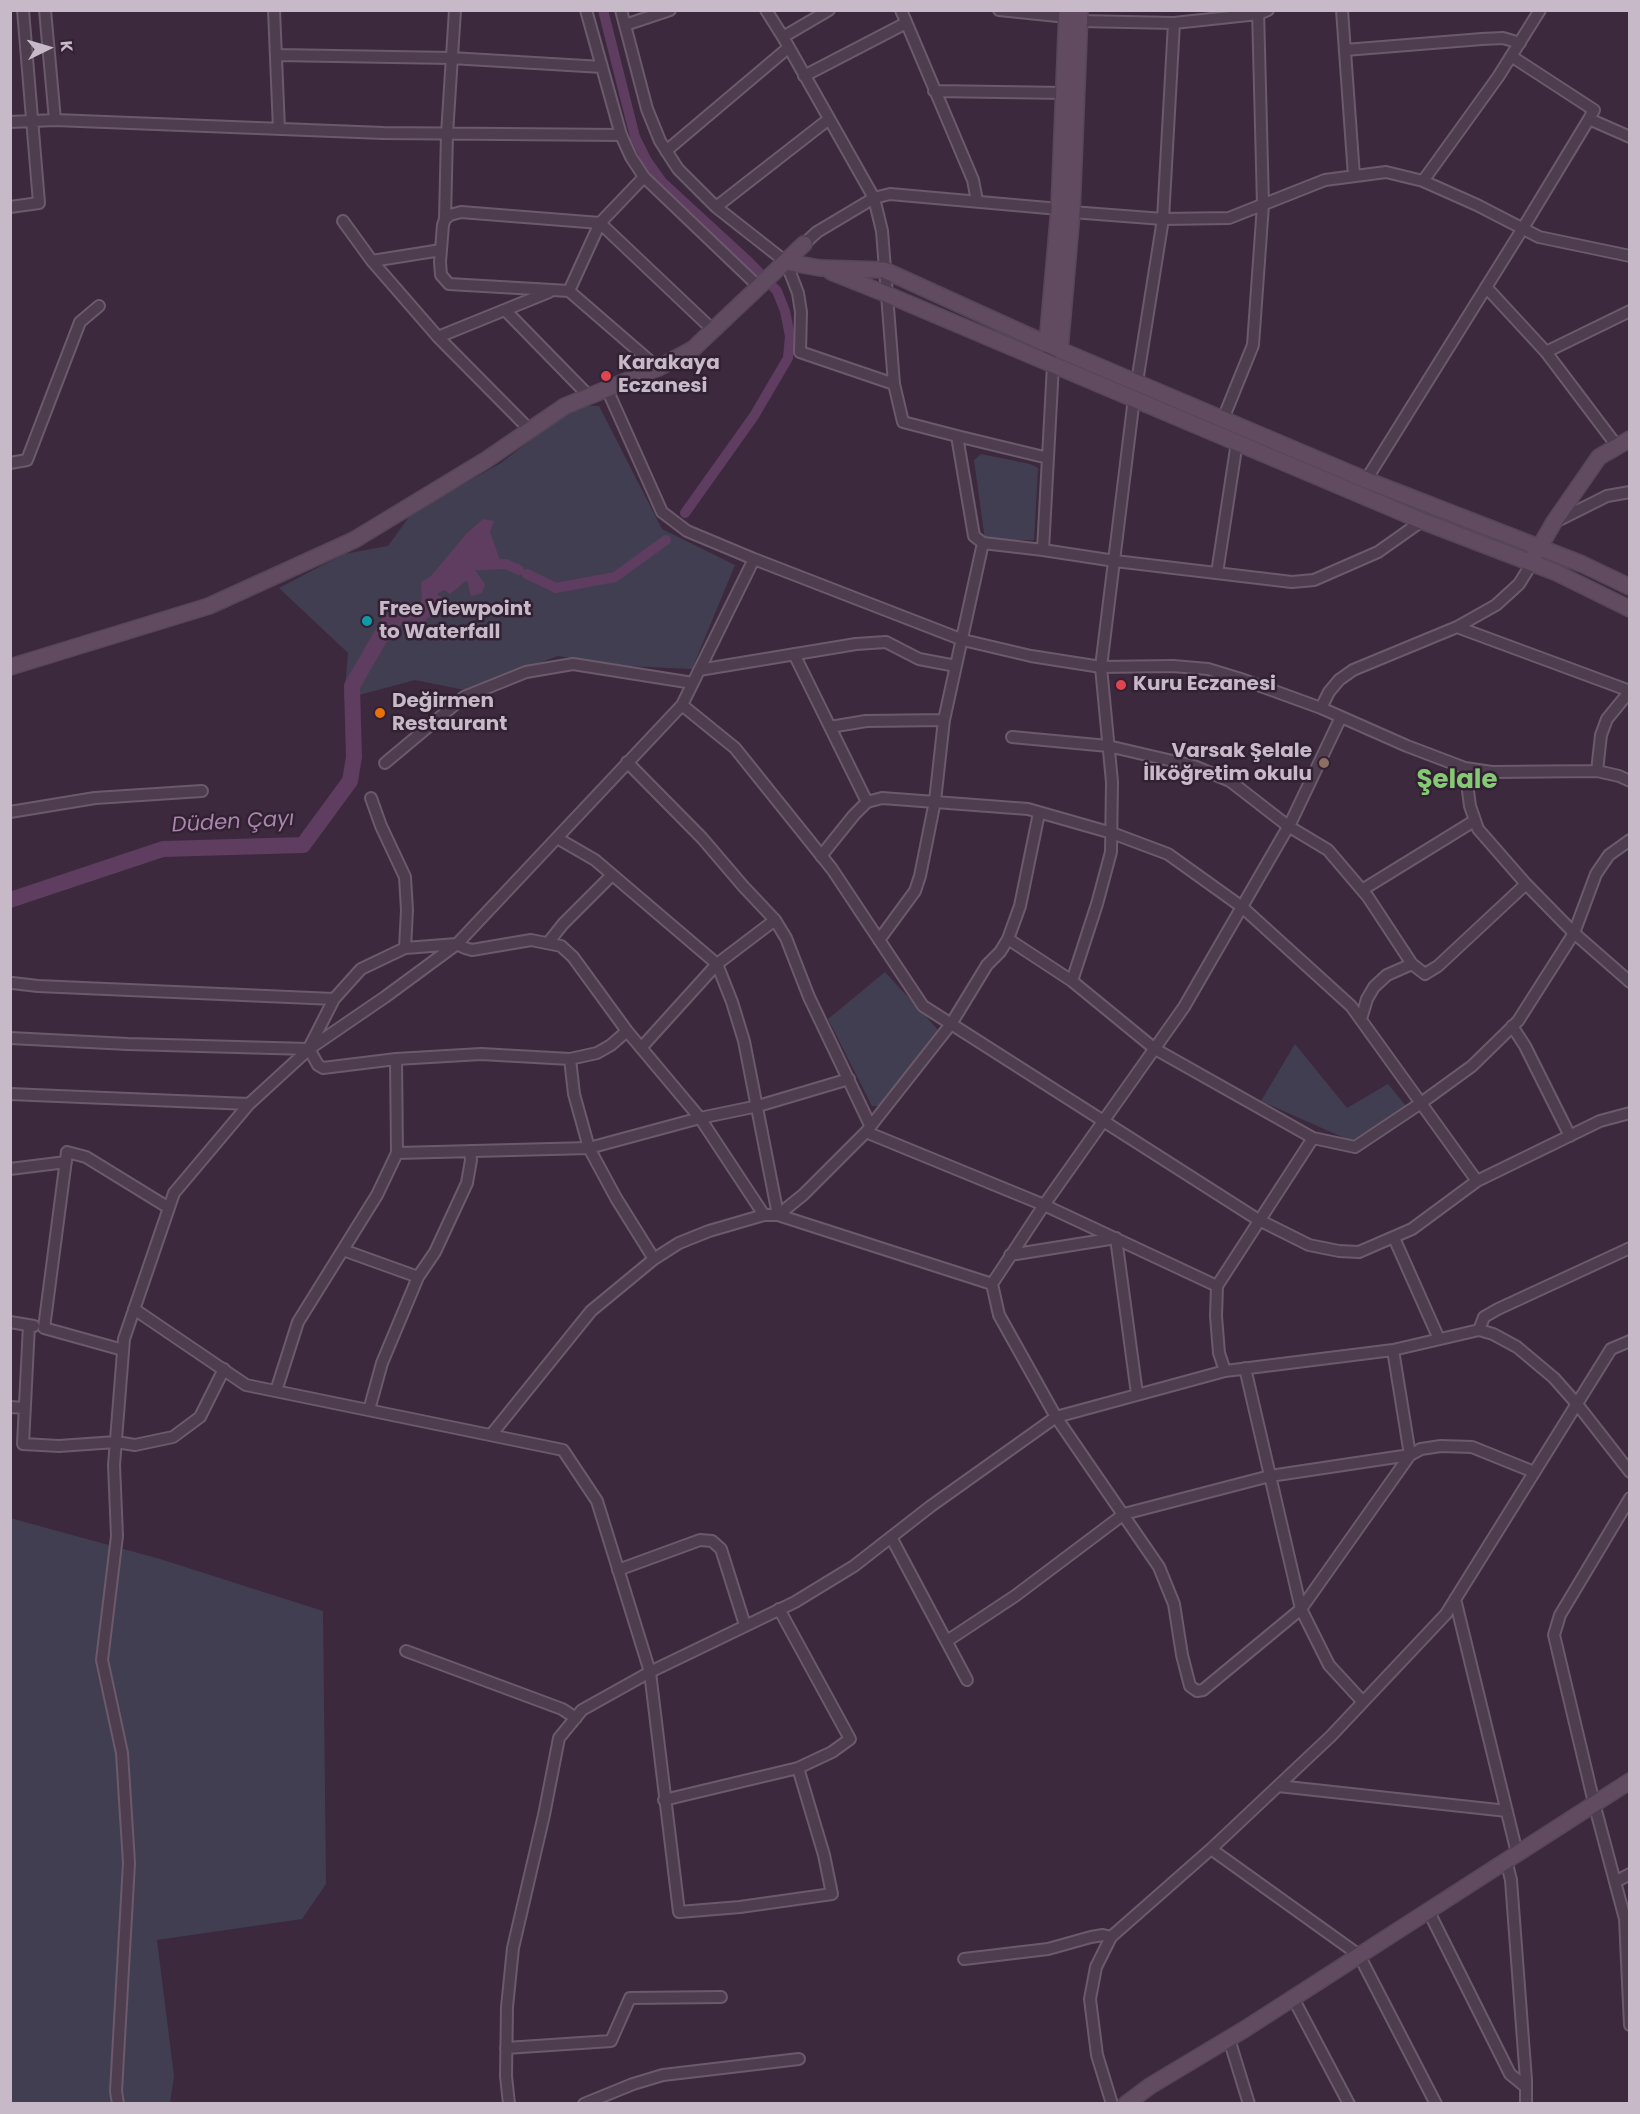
<!DOCTYPE html>
<meta charset="utf-8">
<style>
body{margin:0}
#map{position:relative;width:1640px;height:2114px;overflow:hidden;background:#3c293e;font-family:Poppins,sans-serif}
canvas{display:block}
.frame{position:absolute;inset:0;border:12px solid #c8b9c8;pointer-events:none}
.north{position:absolute;left:18px;top:18px;width:60px;height:60px;-webkit-text-stroke:4px #322133;paint-order:stroke;rotate:85deg;font-size:16px;font-weight:700;line-height:24px;text-align:center;color:#c8b9c8}
.north::after{content:'';display:block;margin:auto;width:21px;height:27px;background:#c8b9c8;clip-path:polygon(50% 0,100% 100%,50% 72%,0 100%)}
</style>
<div id="map">
<canvas width="1640" height="2114"></canvas>
<div class="frame"></div>
<div class="north">K</div>
</div>
<script>
const c = document.querySelector('canvas').getContext('2d');
c.lineJoin = 'round';
function paint(path, color) { c.fillStyle = color; c.fill(path, 'evenodd'); }
const shape = rows => new Path2D(rows.map(r => 'M' + r).join(''));
function strokePath(path, color, width, dash) { c.strokeStyle = color; c.lineWidth = width; c.lineCap = dash ? 'butt' : 'round'; c.setLineDash(dash || []); c.stroke(path); }
function write(font, color, halo, rows, align = 'center') {
  c.font = font + ' Poppins,sans-serif'; c.lineWidth = 5; c.setLineDash([]); c.textBaseline = 'middle'; c.strokeStyle = halo; c.fillStyle = color; for (const [text, x, y, turn = 0] of rows) {
    c.save(); c.translate(x, y); c.rotate((+turn || 0) * Math.PI / 180); c.textAlign = isNaN(turn) ? turn : align; if (halo) c.strokeText(text, 0, 0); c.fillText(text, 0, 0); c.restore();
  }
}
paint(shape([
 [575,406,599,406,662,529,735,565,692,669,626,666,558,656,465,690,415,680,344,699,348,653,279,588,344,554,388,546,412,513,501,463],
 [981,454,1030,464,1038,468,1034,540,985,540,974,460],
 [885,972,939,1031,878,1106,872,1106,828,1019],
 [1295,1044,1347,1108,1388,1084,1406,1106,1351,1141,1261,1101],
 [10,1518,160,1559,323,1611,326,1884,302,1919,157,1940,174,2076,170,2103,11,2103]
]), '#423e52');
paint(shape([
 [483,519,494,521,490,532,501,563,498,565,484,560,472,566,485,584,482,593,471,596,467,580,450,594,444,590,437,594,457,608,432,613,426,620,423,630,412,626,411,611,422,603,421,582,431,576,467,533]
]), '#5e3d60');
strokePath(shape([
 [603,10,635,137,647,161,662,182,749,262,777,291,785,311,790,336,788,358,754,416,685,513],
 [458,566,506,564,519,570],
 [527,574,556,588,615,577,666,540]
]), '#5e3d60', 10);
strokePath(shape([
 [10,900,163,849,303,845,350,781,354,757,352,686,389,622,411,611,428,609,428,605]
]), '#5e3d60', 16);
const street = shape([
 [45,10,55,120],
 [274,10,279,129],
 [586,10,621,135,631,157,644,177,758,286],
 [621,10,647,109,660,141,678,169,716,207,786,262,798,293,801,312,800,352,894,384],
 [766,10,783,37,874,198,882,231,894,384,903,422,957,436,974,536,983,543,1043,550,1053,365,1047,344],
 [901,10,973,180,977,201],
 [999,10,1067,17],
 [1342,10,1354,176],
 [1080,21,1174,23,1258,14,1268,10],
 [625,25,670,10],
 [783,37,829,10],
 [1345,50,1482,39,1503,38,1520,43],
 [277,55,451,58,602,67],
 [1511,56,1594,110,1589,119],
 [804,76,906,23],
 [934,91,1065,93],
 [10,122,55,120,383,133,621,135],
 [666,151,788,48],
 [1423,181,1498,77,1540,10],
 [10,207,39,203,23,10],
 [716,207,829,119],
 [1072,212,1163,219,1229,218,1325,180,1386,172,1423,181,1477,205,1539,237,1630,256],
 [445,219,447,134,455,10],
 [343,221,372,261,438,337,530,430],
 [804,244,817,232,874,198,890,194,1059,209],
 [372,261,441,250],
 [1486,287,1546,352],
 [569,291,600,223,644,177],
 [505,310,589,396],
 [438,337,549,292],
 [658,368,569,291,449,284,441,275,440,262,443,225,445,219,450,215,461,212,600,223,714,331],
 [1137,382,1163,219,1174,23],
 [607,389,662,512,687,531,754,559,963,640,1031,656,1101,667,1173,666,1208,669,1244,680,1321,708,1407,746,1465,768,1492,772,1597,771,1619,776,1630,781],
 [1223,419,1253,345,1263,205,1258,10],
 [957,436,1048,458],
 [1617,446,1546,352,1630,311],
 [10,463,27,460,80,322,99,306],
 [1366,480,1523,228,1589,119,1630,137],
 [1557,521,1607,496,1630,492],
 [1043,550,1115,561,1292,582,1314,580,1378,552,1422,521],
 [1217,573,1237,442],
 [1457,627,1630,691],
 [794,654,867,802],
 [699,670,856,644,886,642,919,659,956,666],
 [682,705,735,748,832,869,923,1006,1257,1219,1309,1245,1339,1251,1359,1252,1412,1229,1477,1181],
 [1321,708,1329,692,1339,680,1353,670,1457,627,1496,605,1519,584,1532,563],
 [1341,717,1291,822,1184,1007,1044,1205,992,1284,999,1315,1056,1417,1159,1567,1174,1604,1182,1655,1190,1686,1197,1691,1203,1690,1301,1609,1410,1455,1421,1449,1441,1446,1472,1447,1534,1472],
 [830,727,866,721,944,720],
 [1012,737,1108,746,1194,766,1230,781,1288,826,1328,850,1368,897,1412,964,1425,974,1438,966,1526,884],
 [627,762,702,838,743,886,775,920,786,938,809,997,870,1125],
 [385,763,464,697,526,672,573,664,693,683],
 [1465,768,1470,806,1478,829,1526,884,1574,933,1630,982],
 [1597,771,1601,735,1607,719,1630,691],
 [371,798,381,826,405,877,407,910,405,948],
 [10,812,95,798,202,791],
 [557,838,595,860,717,964,732,1002,744,1041,778,1215],
 [821,856,854,815,867,802,882,798,1028,809,1112,833,1168,854,1242,907,1351,1006,1477,1181,1600,1121,1630,1113],
 [1362,890,1474,821],
 [1008,939,1020,906,1039,813],
 [879,940,915,891,920,876,935,801,944,720,983,543],
 [548,943,563,924,612,875],
 [1072,981,1097,904,1111,852,1112,782,1101,667,1134,398],
 [12,983,38,986,334,999],
 [1361,1019,1367,999,1374,987,1387,975,1412,964],
 [1512,1026,1525,1046,1570,1136],
 [10,1038,128,1044,309,1049],
 [309,1048,334,999,361,969,405,948,457,944,465,948,472,950,531,940,561,946,573,957,627,1031,700,1118,764,1215],
 [641,1048,717,964,775,920],
 [309,1049,318,1065,323,1068,396,1059,481,1054,570,1059,597,1053,611,1045,627,1031],
 [570,1059,574,1094,589,1148,616,1198,654,1259],
 [10,1094,249,1104],
 [866,1132,1044,1205,1217,1286],
 [397,1153,589,1148,700,1118,758,1106,849,1079],
 [10,1169,66,1162],
 [778,1215,803,1195,866,1132,951,1024,987,965,1000,952,1008,939,1072,981,1155,1049,1313,1138,1355,1147,1421,1103,1472,1066,1518,1021,1574,933,1596,874,1609,855,1630,840],
 [1394,1238,1439,1339],
 [343,1250,418,1277],
 [1010,1255,1116,1238,1137,1394],
 [134,1309,246,1385,563,1450,597,1501,650,1672,679,1912,740,1907,832,1894,824,1855,798,1768],
 [10,1322,34,1326],
 [29,1325,23,1444,59,1446,116,1442,135,1445,173,1437,200,1417,224,1369],
 [1479,1330,1484,1317,1498,1309,1630,1248],
 [123,1350,44,1328,67,1152,86,1157,169,1208],
 [1245,1368,1301,1609,1329,1665,1363,1702],
 [1225,1371,1219,1353,1216,1316,1217,1286,1313,1138],
 [276,1391,298,1322,377,1195,397,1153,396,1059],
 [10,1407,25,1408],
 [369,1410,382,1363,418,1277,435,1252,467,1183,471,1160,470,1151],
 [491,1435,591,1311,654,1259,679,1243,709,1231,764,1215,778,1215,992,1284],
 [1630,1498,1560,1615,1554,1635,1594,1803,1625,1919,1630,2025],
 [891,1537,967,1680],
 [618,1570,700,1540,712,1541,721,1549,745,1625],
 [1455,1599,1517,1853],
 [947,1641,1015,1596,1124,1514,1270,1476,1410,1455,1393,1350],
 [406,1651,562,1709,576,1718],
 [1278,1786,1507,1811],
 [664,1800,798,1768,832,1752,850,1739,779,1609],
 [1211,1849,1359,1955,1436,2104],
 [1506,1860,1511,1880,1526,2080,1526,2104],
 [1615,1882,1630,1874],
 [1428,1910,1510,2074,1526,2087],
 [964,1959,1048,1949,1091,1937,1103,1935,1111,1937],
 [1293,1998,1349,2104],
 [1229,2039,1249,2104],
 [506,2048,611,2041,630,1998,721,1997],
 [118,2104,116,2091,129,1863,122,1753,102,1660,117,1536,114,1465,124,1339,174,1193,249,1104,309,1049,385,997,457,944,682,705,754,559],
 [509,2104,506,2076,507,2007,513,1948,544,1815,559,1738,582,1710,650,1672,795,1602,854,1566,931,1506,1056,1417,1225,1371,1393,1350,1479,1330,1493,1334,1517,1347,1554,1378,1577,1404,1630,1472],
 [584,2104,633,2084,663,2075,799,2059],
 [1112,2104,1097,2055,1090,1999,1096,1967,1111,1937,1211,1849,1331,1736,1446,1614,1611,1349,1630,1341]
]);
const secondary = shape([
 [786,262,820,268,884,270,1060,350,1366,480,1582,564,1630,587],
 [831,272,886,294,1422,521,1555,572,1630,609],
 [1047,344,1059,209,1067,10],
 [1060,350,1072,212,1080,10],
 [1535,555,1554,522,1599,457,1630,439],
 [10,667,209,606,354,540,486,460,565,406,658,368,693,349,804,244],
 [1126,2104,1150,2086,1245,2029,1630,1781]
]);
strokePath(street, '#6b5a6b', 14);
strokePath(secondary, '#564657', 18);
strokePath(street, '#4d3d4e', 10);
strokePath(secondary, '#604b60', 15);
for (const [x, y, r, color] of [
 [606,376,6,"#e0444e"],
 [367,621,6,"#0f9aa8"],
 [1121,685,6,"#e0444e"],
 [380,713,6,"#e8710a"],
 [1324,763,6,"#8d6e63"]
]) { const dot = new Path2D(); dot.arc(x, y, r, 0, 2 * Math.PI); c.fillStyle = color; c.fill(dot); strokePath(dot, '#322133', 2); }
write('bold 20px', '#c8b9c8', '#322133', [
 ["Karakaya",618,364],
 ["Eczanesi",618,387],
 ["Free Viewpoint",379,610],
 ["to Waterfall",379,633],
 ["Kuru Eczanesi",1133,685],
 ["Değirmen",392,702],
 ["Restaurant",392,725],
 ["Varsak Şelale",1312,752,"right"],
 ["İlköğretim okulu",1312,775,"right"]
], 'left');
write('italic 21px', '#aa85ac', '#322133', [
 ["Düden Çayı",233,823,-3]
]);
write('bold 26px', '#85c974', '#322133', [
 ["Şelale",1457,781]
]);
</script>
